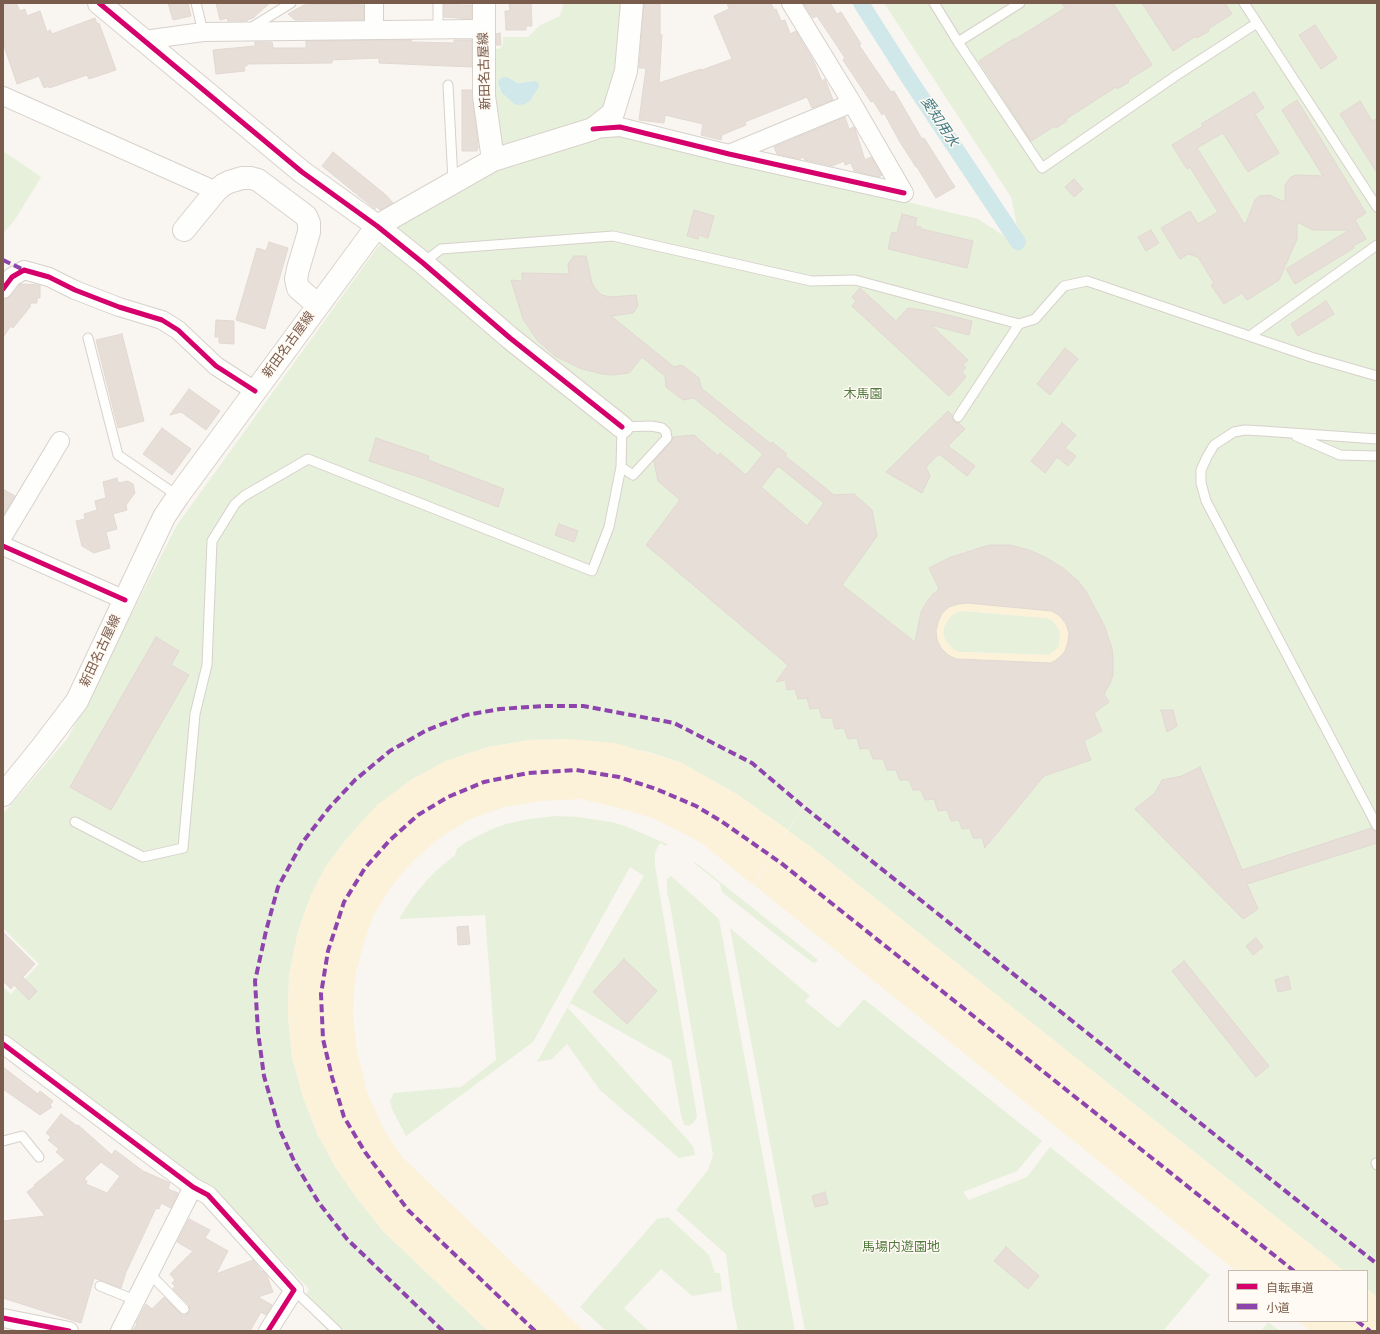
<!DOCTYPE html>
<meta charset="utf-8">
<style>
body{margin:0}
#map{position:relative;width:1380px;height:1334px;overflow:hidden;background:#f9f5f0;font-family:"Varela Round","Noto Sans JP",sans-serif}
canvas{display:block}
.frame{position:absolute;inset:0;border:4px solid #7a5c4d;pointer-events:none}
.legend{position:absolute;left:1228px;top:1270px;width:140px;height:52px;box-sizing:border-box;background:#fffaf3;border:1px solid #cabbb1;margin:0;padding:5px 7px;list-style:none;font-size:12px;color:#7a5c4d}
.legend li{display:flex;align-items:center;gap:8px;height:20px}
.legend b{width:20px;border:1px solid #cabbb1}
</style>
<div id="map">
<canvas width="1380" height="1334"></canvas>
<div class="frame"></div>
<ul class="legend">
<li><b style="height:5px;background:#d6006c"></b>自転車道</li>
<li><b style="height:5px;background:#8e44ad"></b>小道</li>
</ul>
</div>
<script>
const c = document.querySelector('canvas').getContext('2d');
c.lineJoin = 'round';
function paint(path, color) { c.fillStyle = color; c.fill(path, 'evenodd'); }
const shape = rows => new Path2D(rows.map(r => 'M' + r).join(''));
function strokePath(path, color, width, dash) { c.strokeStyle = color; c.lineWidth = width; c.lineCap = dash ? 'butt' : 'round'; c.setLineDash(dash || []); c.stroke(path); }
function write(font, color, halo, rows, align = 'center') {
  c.font = font + ' "Varela Round","Noto Sans JP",sans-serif'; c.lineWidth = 3; c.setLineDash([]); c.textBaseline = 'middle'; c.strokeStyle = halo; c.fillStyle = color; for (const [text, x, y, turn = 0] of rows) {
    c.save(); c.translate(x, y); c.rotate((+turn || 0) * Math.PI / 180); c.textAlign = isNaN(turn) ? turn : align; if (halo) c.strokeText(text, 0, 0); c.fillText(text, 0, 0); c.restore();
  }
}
paint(shape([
 [564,3,622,3,614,75,608,98,602,111,593,120,503,150,496,145,488,51,501,48,503,44,503,37,528,37,539,26,560,16],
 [509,78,518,83,535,81,539,87,530,101,514,104,501,92,499,88],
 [884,3,1377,3,1377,1297,1367,1289,1367,1271,1344,1271,812,848,788,831,821,779,788,830,738,795,682,763,649,752,570,739,530,740,488,747,446,761,411,780,377,806,349,836,326,866,311,895,298,932,289,975,288,1015,292,1057,303,1097,318,1135,336,1168,359,1201,384,1232,488,1331,328,1331,301,1304,309,1289,217,1193,175,1165,3,1032,3,987,11,994,39,964,3,928,3,814,68,738,177,525,377,248,407,218,493,168,609,134,619,133,978,219,1015,243,1020,240,1011,197],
 [991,545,1010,545,1029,550,1054,562,1078,581,1086,591,1093,603,1109,636,1112,648,1113,673,1110,684,1107,690,1103,692,1109,702,1094,713,1102,730,1083,741,1091,760,1044,776,986,848,982,838,973,838,970,828,962,829,959,820,951,821,947,810,938,811,934,799,925,800,921,790,913,790,909,780,900,780,896,770,887,770,883,759,873,759,869,748,860,748,857,738,844,728,835,729,832,718,822,718,819,708,810,709,807,698,798,699,795,689,787,690,784,680,776,681,845,588,921,647,918,634,921,612,926,603,932,595,939,589,929,568,951,557,973,549],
 [3,152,6,153,41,177,16,218,3,234],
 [964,611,1047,618,1053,621,1057,626,1060,632,1059,646,1055,651,1049,655,960,652,954,650,949,645,945,640,943,633,944,627,947,621,951,616,957,612],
 [557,816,578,817,611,822,625,826,667,844,666,846,660,843,657,848,655,854,655,866,697,1116,694,1122,689,1126,684,1125,681,1115,671,1060,570,1003,568,1008,686,1138,694,1148,695,1155,679,1158,600,1090,567,1044,552,1059,537,1062,576,992,644,876,630,867,533,1042,406,1136,392,1109,390,1101,394,1093,461,1087,496,1060,485,915,399,919,402,914,413,897,428,879,438,869,455,855,457,849,466,842,492,829,506,824,529,819],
 [695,862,818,960,815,963,812,962,784,941,722,892,720,884,694,863],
 [671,876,719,919,795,1331,738,1331,732,1303,726,1254,676,1210,708,1170,713,1155,670,904,667,893,667,879],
 [730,928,810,996,805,1001,838,1028,864,999,1042,1141,1017,1171,963,1192,969,1200,1027,1177,1050,1147,1210,1275,1163,1331,805,1331],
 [668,1217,709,1255,715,1273,720,1273,722,1291,692,1296,661,1269,624,1308,649,1331,606,1331,580,1307,657,1219],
 [1268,1322,1280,1331,1261,1331]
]), '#e7f0db');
paint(shape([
 [967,603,1053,611,1060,616,1066,624,1069,633,1068,642,1065,651,1059,658,1051,663,956,659,948,655,941,648,937,640,936,631,938,622,942,613,949,607,958,604],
 [964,611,1047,618,1053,621,1057,626,1060,632,1060,639,1059,646,1055,651,1049,655,960,652,954,650,949,645,945,640,943,633,944,627,947,621,951,616,957,612],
 [570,739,615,743,682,763,738,795,788,830,753,885,704,845,687,835,653,818,615,807,581,799,541,801,504,807,468,820,438,839,412,862,391,887,373,916,363,946,355,977,353,1014,357,1051,367,1092,383,1128,402,1157,584,1331,488,1331,384,1232,359,1201,336,1168,318,1135,303,1097,292,1057,288,1015,289,975,298,932,311,895,326,866,349,836,377,805,411,780,446,761,488,747,530,740],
 [788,831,812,848,1344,1271,1236,1271,754,885],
 [1367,1289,1377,1297,1377,1331,1311,1331,1298,1321,1367,1321]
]), '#fbf2d9');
paint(shape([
 [504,77,509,78,518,83,535,81,538,82,539,87,530,101,525,104,519,105,514,104,501,92,498,82,500,79]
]), '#d0e8ea');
strokePath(shape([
 [861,3,908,77,1018,242]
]), '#d0e8ea', 16);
const building = shape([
 [3,3,16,3,20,11,25,9,27,16,40,11,47,32,50,30,52,34,95,18,97,24,99,23,116,70,89,79,87,75,49,88,49,86,44,88,39,76,17,84,3,43,3,3],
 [168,3,188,3,191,16,173,20,168,3],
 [216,3,270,3,253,18,247,20,247,21,228,21,227,18,220,20,216,3],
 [444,3,457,3,457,5,472,5,472,19,444,17,444,3],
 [509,3,531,3,532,26,526,26,526,30,506,30,505,11,510,11,509,3],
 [644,3,660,3,660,34,662,35,659,83,701,69,702,70,732,59,714,16,729,9,727,3,771,3,774,10,776,9,781,21,785,20,790,34,796,31,814,62,822,81,825,79,833,100,812,108,807,97,745,122,746,125,722,135,721,140,701,135,703,124,665,115,664,123,639,120,646,68,639,68,644,3],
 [803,3,830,3,837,14,841,12,861,44,859,45,891,92,894,91,922,139,924,138,955,187,936,198,917,167,916,167,900,142,884,113,882,115,873,101,871,102,843,60,845,58,817,16,813,18,803,3],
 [1062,3,1113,3,1152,65,1128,80,1129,82,1117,89,1116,87,1066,119,1067,121,1056,128,1055,126,1031,141,979,61,1015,38,1016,39,1065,8,1062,3],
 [1142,3,1225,3,1232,14,1208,29,1209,31,1197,38,1196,36,1173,51,1142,3],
 [328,4,364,5,364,20,295,20,288,14,304,5,328,4],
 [1315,25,1337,58,1321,69,1299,35,1315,25],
 [500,33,501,45,496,45,496,34,500,33],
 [411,40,411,42,454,43,454,40,472,40,472,67,379,63,379,58,332,60,332,63,247,64,247,66,244,66,245,71,216,74,213,50,255,46,255,42,272,42,273,48,306,48,306,41,411,40],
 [462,90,472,90,478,146,478,149,477,149,477,151,462,151,462,90],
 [1254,92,1264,108,1255,114,1279,153,1248,172,1223,133,1197,148,1245,225,1255,200,1259,196,1269,195,1285,202,1285,185,1291,177,1296,175,1323,176,1282,110,1297,100,1366,213,1355,220,1366,239,1353,246,1354,248,1295,284,1286,269,1349,230,1313,230,1297,222,1297,239,1279,280,1247,300,1242,293,1224,304,1211,285,1214,283,1198,257,1188,254,1180,259,1161,228,1190,211,1198,224,1218,212,1190,167,1187,169,1172,145,1203,126,1201,124,1254,92],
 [1360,101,1372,121,1377,119,1377,173,1340,114,1360,101],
 [845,117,849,129,854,127,855,129,865,160,871,157,882,175,879,177,854,171,851,163,845,165,844,161,832,166,805,160,803,157,799,159,777,154,774,147,845,117],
 [333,152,386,195,393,203,380,210,377,207,375,209,322,166,333,152],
 [1074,179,1083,189,1074,197,1065,187,1074,179],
 [694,210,714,216,708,238,699,235,698,239,687,236,694,210],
 [902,214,917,218,915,226,921,227,921,229,973,241,967,268,888,249,892,232,897,233,902,214],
 [1151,230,1159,243,1146,251,1138,237,1151,230],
 [269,242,288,248,265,329,236,320,257,248,266,251,269,242],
 [574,256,586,256,592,283,596,290,602,295,610,297,636,295,638,306,633,313,611,316,674,367,682,365,699,378,701,388,771,444,772,442,787,454,785,456,834,495,854,494,872,510,877,536,842,585,915,642,921,612,926,603,932,595,939,589,929,568,951,557,982,547,991,545,1010,545,1029,550,1045,557,1063,568,1078,581,1086,591,1105,627,1112,648,1113,661,1113,674,1110,684,1104,694,1109,702,1094,713,1102,731,1084,741,1091,760,1044,776,985,848,982,838,973,838,970,828,962,829,959,820,951,821,947,810,938,811,934,799,925,800,921,790,913,790,909,780,900,780,896,770,887,770,883,759,873,759,869,748,860,749,857,738,848,739,844,728,835,729,832,718,822,718,819,708,810,709,807,698,798,699,795,689,787,690,785,680,776,682,788,665,646,545,680,500,658,481,654,461,671,442,673,437,694,435,718,456,720,453,746,475,763,454,694,398,683,400,666,387,665,376,642,357,629,373,612,375,602,374,582,369,555,356,537,340,523,319,511,280,522,281,522,273,569,274,568,264,574,256],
 [778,466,824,503,807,526,761,487,778,466],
 [967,603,1052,611,1060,616,1066,624,1069,633,1068,642,1065,651,1059,658,1051,663,956,659,948,655,941,648,937,640,936,631,938,622,942,613,949,607,958,604,967,603],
 [20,284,40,285,40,298,37,298,37,303,30,303,30,307,13,328,11,326,3,337,3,299,7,298,11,296,20,284],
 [860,288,896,321,908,308,935,312,972,321,969,335,931,325,968,360,963,365,966,368,962,372,966,377,949,396,852,306,856,301,852,297,860,288],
 [1326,301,1334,314,1298,336,1291,324,1326,301],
 [216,320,234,321,234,344,219,343,219,337,215,337,216,320],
 [122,334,144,421,118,428,96,340,122,334],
 [1065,348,1078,359,1050,395,1037,384,1065,348],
 [189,389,220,411,206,430,181,412,170,415,189,389],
 [948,411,952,415,953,419,954,422,959,423,965,429,948,446,975,466,967,476,939,454,926,467,930,476,922,493,886,472,948,411],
 [1062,423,1076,435,1065,448,1076,456,1068,466,1057,457,1045,473,1031,461,1062,423],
 [162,428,191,449,172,475,143,454,162,428],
 [376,438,429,456,428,460,504,489,498,507,422,478,369,461,376,438],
 [117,478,118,483,128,481,133,484,135,493,126,505,127,510,113,514,117,529,106,532,110,548,94,553,82,546,76,521,85,519,84,514,97,510,95,501,106,498,103,482,117,478],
 [3,489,15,496,3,516,3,489],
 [559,524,578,531,574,542,555,535,559,524],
 [156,637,179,651,171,665,189,675,111,810,70,787,156,637],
 [1161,710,1173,710,1177,726,1167,732,1161,710],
 [1200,767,1242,870,1372,828,1377,832,1377,843,1247,884,1258,909,1243,919,1135,809,1155,793,1162,780,1182,776,1200,767],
 [468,926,470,944,458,945,457,927,468,926],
 [3,932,35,964,23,977,37,991,29,1000,14,985,11,989,3,981,3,932],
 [1256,938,1263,947,1253,955,1246,946,1256,938],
 [624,959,657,991,627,1024,593,992,624,959],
 [1184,961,1269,1066,1256,1077,1172,971,1184,961],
 [1288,976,1291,989,1278,992,1275,980,1288,976],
 [3,1067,38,1094,40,1091,53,1101,50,1105,52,1107,40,1115,3,1089,3,1067],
 [61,1114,77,1126,78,1125,112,1155,115,1150,143,1171,170,1183,168,1189,178,1193,171,1208,161,1203,159,1209,156,1208,126,1272,121,1288,94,1278,81,1323,3,1298,3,1221,45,1216,27,1192,35,1186,34,1185,65,1160,56,1152,59,1149,48,1140,51,1137,46,1133,61,1114],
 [101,1162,120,1176,107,1193,86,1184,87,1181,84,1179,101,1162],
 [825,1192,828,1204,815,1207,812,1196,825,1192],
 [189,1219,210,1230,205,1238,228,1251,216,1274,253,1260,262,1272,263,1271,267,1276,273,1292,258,1297,272,1305,266,1315,261,1312,250,1331,132,1331,137,1324,136,1323,146,1304,152,1309,164,1297,182,1315,186,1315,190,1311,189,1305,173,1289,175,1286,172,1283,175,1280,170,1274,193,1251,177,1242,189,1219],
 [1006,1247,1039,1276,1028,1289,994,1261,1006,1247]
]);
paint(building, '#e6ded7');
strokePath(building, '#e2d8d2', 1);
const lane = shape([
 [196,3,203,32],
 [934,3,958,42,1042,168,1177,75,1257,23],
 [1244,3,1377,207],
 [249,29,291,3],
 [438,30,438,3],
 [958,42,1020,3],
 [448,85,453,181],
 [423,263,441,249,613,236,811,281,855,280,1019,324,1035,319,1064,286,1087,281,1311,357,1377,376],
 [1250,336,1377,245],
 [88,338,118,455,178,496],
 [958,417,1019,324],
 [651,426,662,428,666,432,667,438,633,475,621,467,622,427,651,426],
 [1296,436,1340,455,1377,456],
 [1377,439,1263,431,1245,430,1234,432,1214,445,1207,457,1201,470,1201,483,1206,501,1377,826],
 [75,822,143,857,183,848,195,714,207,665,212,541,235,504,244,496,308,459,592,571,609,527,621,467],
 [3,1141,22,1136,39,1157],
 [1376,1163,1377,1165],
 [149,1273,184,1309],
 [100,1286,135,1300],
 [294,1290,337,1331]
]);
const street = shape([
 [791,3,852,103,904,193],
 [374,30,374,3],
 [144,40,203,32,474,29,483,32],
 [3,96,216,191],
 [593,129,620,127,729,154,904,193],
 [729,154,852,103],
 [3,289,12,277,24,270,49,277,75,290,119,307,162,320,178,330,216,366,255,391],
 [3,536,60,441],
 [3,546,125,600],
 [3,1044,193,1187,208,1195,294,1290,268,1331],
 [3,1318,69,1331],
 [120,1331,193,1187]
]);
const secondary = shape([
 [99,3,302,172,377,226,423,263,510,338,622,427],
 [484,3,484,96,493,160],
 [184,230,216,191,223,185,229,182,242,178,251,178,258,180,306,216,309,223,309,232,298,269,296,279,298,288,318,305],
 [3,795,42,747,77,701,164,517,178,496,377,226,493,160,593,129,613,113,626,71,632,3]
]);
strokePath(lane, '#d7d1cb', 11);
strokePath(street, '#d7d1cb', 20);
strokePath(secondary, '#d9d2cb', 24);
strokePath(lane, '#fefefd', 9);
strokePath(street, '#fefefd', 18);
strokePath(secondary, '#fefefd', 22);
strokePath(shape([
 [3,260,24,270],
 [1357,1321,1370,1331],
 [443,1331,347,1239,319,1203,295,1163,279,1128,264,1076,258,1032,255,981,266,931,278,887,302,843,329,808,355,780,390,751,427,730,466,715,500,709,543,706,583,706,674,723,752,763,804,807,1377,1264],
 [535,1331,408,1210,365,1152,344,1117,332,1077,323,1039,321,994,328,951,344,902,365,868,390,840,418,815,448,797,484,782,528,773,576,770,619,777,656,789,696,806,721,821,781,863,1294,1271]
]), '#8e44ad', 4, [8, 4]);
strokePath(shape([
 [99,3,302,172,377,226,423,263,510,338,622,427],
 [593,129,620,127,729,154,904,193],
 [3,289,12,277,24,270,49,277,75,290,119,307,162,320,178,330,216,366,255,391],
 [3,546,125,600],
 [3,1044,193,1187,208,1195,294,1290,268,1331],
 [3,1318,69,1331]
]), '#d6006c', 5);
write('13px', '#7a5c4d', '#fffaf3', [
 ["新田名古屋線",485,71,-92],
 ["新田名古屋線",289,345,-54],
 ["新田名古屋線",101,651,-65]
]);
write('13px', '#537a41', '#fffaf3', [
 ["木馬園",863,395],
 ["馬場内遊園地",901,1248]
]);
write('italic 14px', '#437c86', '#fffaf3', [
 ["愛知用水",939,122,57]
]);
</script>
